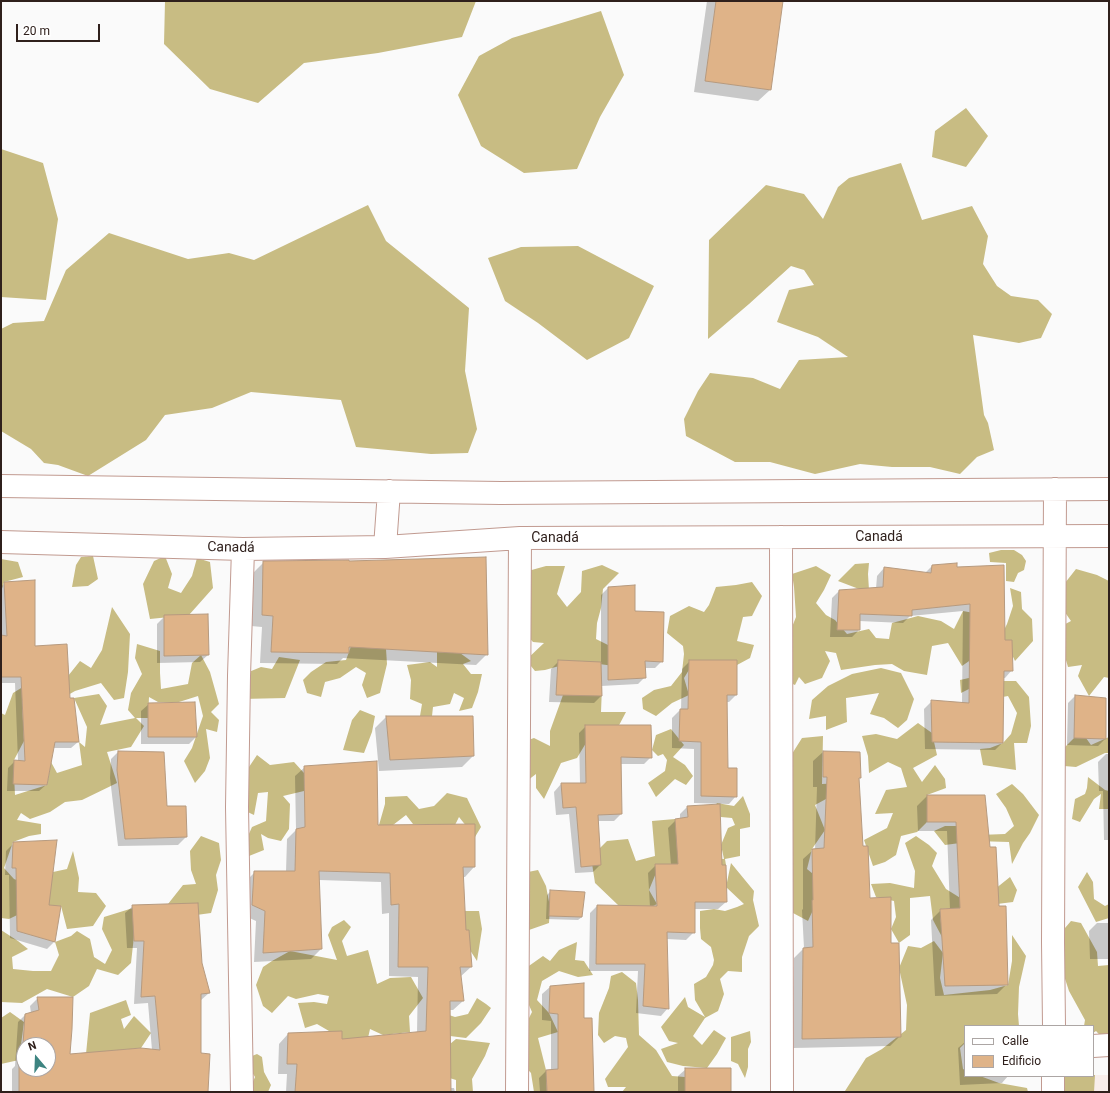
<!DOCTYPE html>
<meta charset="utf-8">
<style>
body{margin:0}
#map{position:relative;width:1110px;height:1093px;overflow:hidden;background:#fafafa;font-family:Roboto,sans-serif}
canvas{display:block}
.frame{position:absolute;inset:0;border:2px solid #2f201c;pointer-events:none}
.legend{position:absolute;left:964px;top:1025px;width:130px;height:52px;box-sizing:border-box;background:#fff;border:1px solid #aca6a4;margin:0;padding:5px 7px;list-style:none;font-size:12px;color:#2f201c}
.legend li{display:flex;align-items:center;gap:8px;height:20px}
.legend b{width:20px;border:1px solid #aca6a4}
.north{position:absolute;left:16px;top:1037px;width:40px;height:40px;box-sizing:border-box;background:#fff;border:1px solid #aca6a4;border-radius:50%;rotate:341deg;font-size:11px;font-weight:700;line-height:16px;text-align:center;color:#2f201c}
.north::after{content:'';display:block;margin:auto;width:14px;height:18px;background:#3d8481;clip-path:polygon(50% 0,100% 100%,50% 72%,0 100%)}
.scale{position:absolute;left:16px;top:24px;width:84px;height:18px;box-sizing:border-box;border:2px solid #2f201c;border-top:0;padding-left:5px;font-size:12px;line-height:14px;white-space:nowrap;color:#2f201c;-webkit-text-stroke:3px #fff;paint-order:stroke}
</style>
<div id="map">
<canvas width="1110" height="1093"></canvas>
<div class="frame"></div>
<ul class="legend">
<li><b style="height:5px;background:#fff"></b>Calle</li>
<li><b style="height:11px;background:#dfb388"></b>Edificio</li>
</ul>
<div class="north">N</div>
<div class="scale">20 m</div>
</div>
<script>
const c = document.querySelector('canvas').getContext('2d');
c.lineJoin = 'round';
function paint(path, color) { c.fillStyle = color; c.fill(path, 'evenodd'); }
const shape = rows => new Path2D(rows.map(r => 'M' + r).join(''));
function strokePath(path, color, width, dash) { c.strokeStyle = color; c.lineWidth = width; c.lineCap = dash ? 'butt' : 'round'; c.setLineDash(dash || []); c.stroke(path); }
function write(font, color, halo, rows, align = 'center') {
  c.font = font + ' Roboto,sans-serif'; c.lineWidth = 3; c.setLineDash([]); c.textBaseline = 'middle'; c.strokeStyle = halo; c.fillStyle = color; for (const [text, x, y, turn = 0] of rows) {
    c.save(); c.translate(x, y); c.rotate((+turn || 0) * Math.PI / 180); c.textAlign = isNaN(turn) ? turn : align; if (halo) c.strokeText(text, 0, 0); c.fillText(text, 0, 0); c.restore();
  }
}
paint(shape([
 [1093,1075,1109,1075,1109,1092,1061,1092]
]), '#f8eeeb');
paint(shape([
 [165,1,476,1,462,37,378,53,304,63,258,103,210,89,164,44],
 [601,11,624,75,600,117,577,169,524,173,481,146,458,95,479,56,512,38],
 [966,108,988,136,977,152,966,167,932,157,935,131],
 [1,149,43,163,58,219,46,300,1,297],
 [901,163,922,220,972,206,988,236,983,264,997,286,1011,296,1038,300,1052,314,1041,338,1019,343,973,335,984,415,988,423,994,450,977,457,960,474,930,467,892,467,860,464,815,474,770,462,735,462,686,436,684,419,698,391,710,373,753,378,780,389,799,360,848,357,818,337,777,322,789,290,814,285,804,270,791,266,749,304,708,339,709,240,766,185,804,194,823,219,838,187,849,178],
 [368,205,386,241,469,308,465,371,477,429,468,453,431,454,356,447,341,400,251,392,212,408,165,415,146,440,88,476,58,465,44,463,31,449,1,431,1,329,13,323,44,321,66,270,109,233,188,259,229,253,254,260],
 [578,246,654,286,629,338,587,360,538,323,505,301,488,258,521,247],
 [1001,550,1014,550,1022,555,1026,561,1024,570,1018,573,1014,582,1006,581,1006,563,990,562,989,553],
 [93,556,98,579,88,586,72,587,76,565,81,557],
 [165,556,172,574,168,588,181,593,192,576,197,558,210,562,213,588,189,615,150,619,143,584,154,561],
 [1,559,18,562,23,577,4,582,1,592],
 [869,563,868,574,869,590,859,589,838,581,855,564],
 [602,565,619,573,603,589,601,608,597,623,596,639,622,652,614,666,577,661,545,670,535,671,526,660,544,643,533,642,522,630,528,571,546,566,565,566,557,594,567,607,581,592,582,571],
 [816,566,831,575,824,590,816,603,826,615,835,620,847,634,869,629,876,638,889,639,892,623,918,616,941,621,954,629,963,611,974,613,1003,632,1007,624,1013,606,1010,588,1021,592,1022,609,1032,619,1033,641,1015,661,1005,640,973,642,972,659,962,666,948,643,932,646,927,675,904,671,892,664,875,665,841,670,836,653,825,651,830,661,822,678,805,684,799,677,795,685,781,679,792,627,796,617,794,587,792,574],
 [1076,569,1097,575,1109,581,1109,678,1104,677,1089,696,1078,676,1082,665,1068,667,1063,650,1054,630,1071,621,1062,608,1065,583],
 [752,582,762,596,752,616,743,617,737,641,754,645,750,658,737,665,695,660,684,678,689,695,672,703,656,716,643,709,642,698,654,690,671,686,682,672,684,654,683,646,667,633,670,616,689,606,704,612,709,605,716,587,736,585],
 [112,607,130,634,128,672,124,698,114,700,101,683,75,691,61,699,68,676,80,661,91,668,102,650],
 [354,638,386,649,387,664,380,693,367,698,362,685,366,673,356,667,340,678,325,682,321,697,307,693,303,680,311,672,326,662,346,660],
 [137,644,160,651,160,673,161,689,188,684,192,663,201,655,210,672,219,704,211,712,219,720,217,732,206,729,210,758,205,771,195,783,184,761,192,748,203,716,198,696,179,702,158,702,149,697,148,718,136,718,144,726,131,747,107,752,117,783,82,800,65,802,50,812,30,819,21,813,17,820,41,824,41,834,29,836,13,842,4,868,14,879,33,886,49,884,53,872,67,869,73,851,79,878,78,892,96,893,106,906,93,926,67,929,61,906,38,905,9,919,1,918,1,867,2,867,1,866,1,713,5,715,13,693,31,682,31,695,22,701,24,741,14,760,14,775,15,795,47,785,51,762,57,773,82,765,79,742,85,747,87,727,74,698,99,694,107,706,100,725,135,718,128,710,131,693,142,674,135,658],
 [437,652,460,653,471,661,463,664,471,674,482,674,478,692,472,708,459,711,464,698,454,693,450,704,433,707,432,716,420,716,422,704,410,699,411,680,407,665,430,662,437,667],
 [279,657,300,660,285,698,242,699,239,676,261,667,272,669],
 [881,668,901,673,914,699,907,720,898,728,884,718,870,714,879,693,846,698,847,722,826,730,826,716,809,719,812,700,828,686,852,674],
 [982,675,1001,681,1016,681,1029,697,1031,726,1027,743,1014,743,1016,770,983,765,980,749,990,748,1003,743,1011,734,1017,713,1008,696,992,699,969,689,961,693,960,680],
 [602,687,601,712,626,712,616,731,592,733,577,758,561,763,544,799,536,788,536,774,519,787,520,743,534,738,550,746,550,731,563,695],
 [360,710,375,716,372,732,364,753,343,750,352,720],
 [918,723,932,733,937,755,913,768,922,782,935,765,945,779,946,788,927,795,927,822,917,832,901,836,896,855,885,862,873,866,864,840,887,828,893,813,875,814,886,790,907,787,901,768,888,762,869,773,868,756,862,736,876,734,897,739],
 [671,729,684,745,673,757,685,765,693,776,686,785,675,779,656,797,648,783,665,771,667,760,663,754,658,756,652,750,656,735],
 [823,736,822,784,844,783,844,794,826,799,815,805,825,830,812,849,807,869,818,878,818,899,808,921,793,913,787,881,790,757,802,738],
 [1109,737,1109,753,1105,753,1076,767,1064,766,1060,752,1074,738,1086,738,1091,745],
 [257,755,270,765,294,762,304,773,304,791,283,796,290,804,289,829,281,841,268,838,261,834,264,850,249,856,244,845,252,827,266,821,268,792,258,793,254,815,237,807,237,785],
 [1088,777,1105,790,1109,791,1109,809,1099,809,1101,794,1094,799,1080,822,1072,819,1075,799,1085,794,1087,788],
 [1012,784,1023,794,1039,815,1030,833,1023,843,1012,864,1009,842,975,841,945,845,934,831,945,826,962,826,979,835,1005,834,1014,826,1006,808,996,794],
 [447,793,467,798,481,827,475,837,459,817,453,829,438,825,413,824,406,815,393,825,379,825,385,804,385,797,407,796,419,809,434,806],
 [743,796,750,814,750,827,740,829,740,856,725,859,726,865,656,873,649,890,657,904,642,912,618,905,595,883,591,857,607,841,628,839,636,861,655,856,652,821,675,819,684,856,724,859,721,845,728,828,735,825,732,818,721,817,713,809,717,803,734,806],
 [201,836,219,843,221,860,216,875,218,890,211,913,189,916,168,904,183,885,196,884,191,870,190,851],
 [916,836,929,845,937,853,932,866,946,889,962,899,995,889,1010,877,1017,890,1013,902,965,908,940,909,942,937,933,920,930,896,910,898,910,935,899,943,891,929,896,917,894,901,876,897,871,884,890,883,914,888,915,871,905,843],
 [731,863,754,891,753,900,759,926,749,936,742,957,742,972,728,971,720,979,724,994,718,1011,705,1018,693,1036,702,1045,714,1030,726,1038,717,1054,707,1068,683,1066,667,1062,661,1049,678,1043,669,1041,661,1027,685,997,688,1007,705,1017,695,1000,694,984,706,977,713,965,714,960,711,947,701,939,700,928,700,911,714,909,725,911,737,907,744,904,726,887],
 [538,870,546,886,550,907,549,923,529,930,528,872],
 [1087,872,1093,882,1094,899,1105,906,1109,904,1109,918,1096,922,1078,887],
 [133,908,134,936,131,963,118,975,97,969,89,986,73,997,47,989,22,1003,1,1002,1,930,18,941,28,949,12,957,13,969,33,971,51,971,59,955,55,942,71,936,77,931,90,939,94,957,105,964,112,950,102,929,104,917],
 [461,911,479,911,482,929,477,961,457,930],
 [344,920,351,927,342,941,347,956,368,950,377,984,390,978,411,977,423,998,409,1016,410,1032,383,1035,370,1029,364,1056,342,1045,329,1031,317,1024,305,1028,298,1003,314,1002,327,1004,329,996,318,994,296,999,288,996,272,1013,263,1006,256,985,263,967,272,961,290,951,337,960,328,935,332,927],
 [1071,921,1081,923,1097,952,1098,966,1109,965,1109,1045,1096,1031,1093,1033,1093,1026,1084,1026,1085,1020,1069,991,1053,942],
 [1012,935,1026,956,1019,987,1018,1014,1019,1026,965,1026,965,1043,960,1048,963,1069,965,1070,965,1076,980,1076,999,1083,1027,1088,1028,1092,840,1092,845,1091,866,1058,882,1049,906,1030,907,1005,899,968,908,946,921,948,934,941,943,953,940,978,944,995,990,990,1008,985,1012,961],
 [577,942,575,960,584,961,593,975,578,977,559,971,542,981,537,1000,549,1013,558,1032,538,1038,546,1070,547,1092,534,1092,531,1073,518,1059,522,1032,532,1012,516,975,543,956,550,961,559,950],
 [622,972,636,983,638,1000,639,1035,656,1050,672,1076,685,1077,685,1092,622,1092,626,1087,608,1087,605,1079,628,1047,626,1038,615,1036,604,1043,598,1035,599,1013,609,988,611,976],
 [477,998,486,1004,491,1008,481,1023,466,1038,442,1035,443,1013,455,1017,468,1014],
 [126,1000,131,1015,121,1019,124,1029,134,1016,151,1033,141,1048,86,1054,90,1013],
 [10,1012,24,1022,19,1060,1,1064,1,1018],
 [750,1031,751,1042,748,1049,748,1067,745,1078,738,1064,731,1061,731,1037],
 [456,1039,490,1043,485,1056,472,1079,473,1092,456,1092,456,1080,443,1076,444,1049],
 [257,1054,262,1057,264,1072,271,1085,268,1092,249,1091,255,1077,247,1064,247,1058],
 [1093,1075,1095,1075,1094,1092,1064,1092,1061,1076]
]), '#c8bc83');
paint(shape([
 [707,1,782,1,770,90,758,101,694,92],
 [264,562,487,654,476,665,343,658,337,664,260,663,262,627,251,626,253,573],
 [932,566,957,568,1004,641,1012,670,1005,678,1002,678,1002,743,995,750,925,749,924,709,932,701,962,703,963,611,910,616,903,623,859,621,859,630,852,637,830,637,832,598,839,591,876,589,877,576,884,568,925,573],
 [5,583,34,647,69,699,78,742,71,748,53,748,46,785,39,791,7,791,8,768,15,761,18,761,15,683,1,683,1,587],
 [608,588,634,612,662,661,655,668,644,668,645,677,638,684,601,686,601,696,594,703,549,702,551,669,559,661,601,663,601,595],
 [165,616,208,655,200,662,157,663,157,624],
 [690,661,736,695,729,702,726,702,727,769,736,796,729,804,694,803,694,749,672,748,672,718,680,710,681,710,682,669],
 [1075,696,1105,739,1098,746,1067,745,1068,703],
 [149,704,196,737,189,744,141,744,141,711],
 [386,717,472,717,473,756,462,767,379,771,375,728],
 [586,726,651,757,644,764,620,764,621,814,614,821,597,821,600,865,593,872,575,873,569,814,556,815,554,792,561,784,580,784,579,733],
 [118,752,166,807,185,807,186,837,178,845,118,846,110,778,111,759],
 [823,752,860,777,858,779,862,847,869,899,900,1036,890,1046,793,1048,794,958,804,948,802,910,803,909,803,859,813,850,815,850,817,787,813,787,813,761],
 [1106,754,1109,754,1109,840,1104,840,1103,791,1099,791,1098,762],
 [305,767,377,826,474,867,465,877,462,877,465,931,471,967,460,977,463,1001,453,1010,449,1010,450,1088,454,1088,455,1092,286,1092,287,1074,278,1074,279,1044,288,1034,341,1040,417,1033,418,977,389,976,389,913,382,914,381,882,319,880,321,949,311,959,254,962,256,921,243,915,245,882,255,872,286,872,287,839,296,830,295,776],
 [927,796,989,848,998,907,1007,984,997,994,935,996,931,920,941,910,950,910,947,831,918,831,917,806],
 [687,807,721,866,726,902,718,909,694,909,694,932,686,940,667,939,668,1008,661,1016,636,1013,638,971,589,971,590,913,597,906,650,907,648,873,656,865,671,865,668,828,676,820,680,819,680,814],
 [14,843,48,906,60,907,54,942,47,949,10,938,9,875,5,875,6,851],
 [551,891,582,917,578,920,546,919,547,895],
 [133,906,209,993,200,1001,200,1054,207,1092,12,1092,12,1069,15,1066,18,1022,25,1015,31,1013,30,1006,38,998,69,1055,152,1050,148,1003,134,1004,137,948,127,948,125,913],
 [24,1045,48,1045,48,1069,24,1069],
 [1097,923,1109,923,1109,959,1090,959,1089,931],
 [583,984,583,1019,593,1092,540,1092,539,1078,546,1071,551,1071,551,1021,542,1020,542,994,550,987],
 [965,1042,965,1076,1008,1076,1002,1083,960,1085,958,1048],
 [686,1069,730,1092,678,1092,678,1076]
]), '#0003');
const building = shape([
 [716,1,783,1,771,90,705,81,716,1],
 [486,557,488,655,349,647,349,653,271,652,273,616,262,615,263,561,349,560,349,561,486,557],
 [957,563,957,567,1004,565,1005,640,1012,640,1013,671,1004,671,1003,743,932,742,931,700,969,703,970,604,912,610,912,616,860,614,860,630,837,630,839,590,883,587,884,567,931,573,932,565,957,563],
 [35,580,35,646,67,644,70,698,74,698,79,742,55,742,47,785,13,784,14,760,25,761,21,677,1,677,1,635,7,636,4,582,35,580],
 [635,585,635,611,664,612,663,662,645,661,646,678,608,680,608,587,635,585],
 [208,614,209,655,164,656,164,615,208,614],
 [558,660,601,662,602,696,556,695,558,660],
 [689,660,737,660,737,695,727,695,728,768,737,768,737,797,701,796,701,742,679,741,680,709,688,709,689,660],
 [1075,695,1106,698,1106,739,1074,738,1075,695],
 [195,702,197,737,148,737,148,703,195,702],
 [386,716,473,716,474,756,390,760,386,716],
 [585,725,651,725,652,758,621,757,622,814,598,815,601,865,581,867,576,807,563,808,561,783,586,783,585,725],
 [118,751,164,752,167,806,186,806,187,837,125,839,117,770,118,751],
 [823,751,860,752,861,778,859,778,863,846,868,846,870,898,891,897,891,943,899,943,901,1037,802,1039,803,948,813,947,812,900,813,900,812,849,824,848,827,777,823,777,823,751],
 [377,761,378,825,475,824,475,867,463,867,466,930,469,930,472,967,460,967,464,1001,450,1001,451,1092,295,1092,297,1064,287,1064,288,1033,342,1031,342,1039,426,1031,428,967,398,967,399,904,391,905,390,873,319,871,322,949,263,953,265,911,252,905,254,871,295,871,296,829,305,827,304,766,377,761],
 [927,795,985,795,990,847,996,847,999,906,1006,906,1008,985,945,986,940,909,960,908,956,822,927,822,927,795],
 [720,804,722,865,726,865,727,902,695,902,695,933,667,932,669,1009,643,1006,645,964,596,964,597,905,657,906,655,864,678,864,675,819,688,817,687,806,720,804],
 [57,840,49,905,61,906,55,942,17,931,16,868,12,868,13,842,57,840],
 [550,890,585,892,582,917,549,916,550,890],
 [198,903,202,963,210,993,201,994,201,1053,210,1054,208,1092,19,1092,19,1060,22,1060,25,1014,39,1010,37,997,73,997,72,1029,70,1054,141,1048,160,1050,155,996,141,997,144,941,134,941,132,905,198,903],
 [24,1045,48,1045,48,1069,24,1069,24,1045],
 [584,983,584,1018,592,1018,594,1092,547,1092,546,1070,558,1069,558,1014,549,1013,550,986,584,983],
 [685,1068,731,1068,731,1092,685,1092,685,1068]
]);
paint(building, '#dfb388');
strokePath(building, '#b69a7f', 1);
const minor = shape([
 [1,486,501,493,1109,489],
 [781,537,782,1092],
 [1,542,243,549,385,547,520,538,1109,536],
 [385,547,389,491],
 [1054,1026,1053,942,1055,489],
 [1093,1046,1109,1045],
 [242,1092,237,807,239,676,243,549],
 [517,1092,520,538],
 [1053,1092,1053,1076]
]);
strokePath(minor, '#c19a90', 24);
strokePath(minor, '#fff', 22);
write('14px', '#2f201c', '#fff', [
 ["Canadá",879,537],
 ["Canadá",555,538],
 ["Canadá",231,548,1]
]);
</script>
